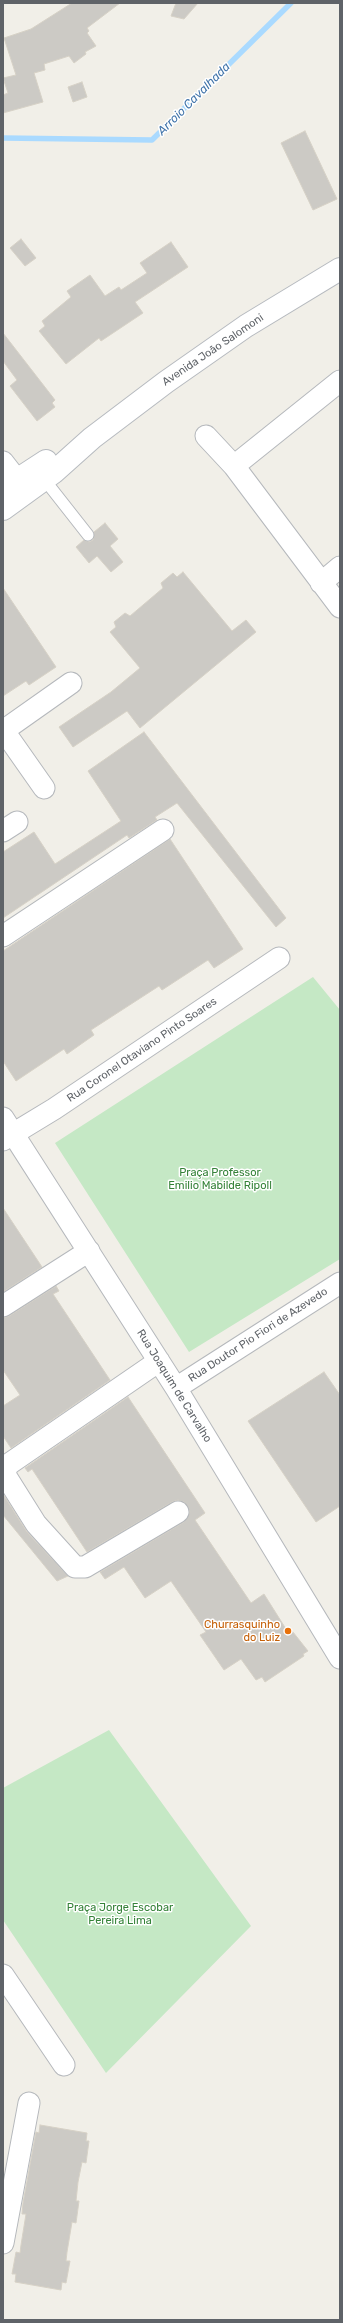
<!DOCTYPE html>
<meta charset="utf-8">
<style>
body{margin:0}
#map{position:relative;width:343px;height:2323px;overflow:hidden;background:#f1efe8;font-family:Rubik,sans-serif}
canvas{display:block}
.frame{position:absolute;inset:0;border:4px solid #5f6368;pointer-events:none}
</style>
<div id="map">
<canvas width="343" height="2323"></canvas>
<div class="frame"></div>
</div>
<script>
const c = document.querySelector('canvas').getContext('2d');
c.lineJoin = 'round';
function paint(path, color) { c.fillStyle = color; c.fill(path, 'evenodd'); }
const shape = rows => new Path2D(rows.map(r => 'M' + r).join(''));
function strokePath(path, color, width, dash) { c.strokeStyle = color; c.lineWidth = width; c.lineCap = dash ? 'butt' : 'round'; c.setLineDash(dash || []); c.stroke(path); }
function write(font, color, halo, rows, align = 'center') {
  c.font = font + ' Rubik,sans-serif'; c.lineWidth = 3; c.setLineDash([]); c.textBaseline = 'middle'; c.strokeStyle = halo; c.fillStyle = color; for (const [text, x, y, turn = 0] of rows) {
    c.save(); c.translate(x, y); c.rotate((+turn || 0) * Math.PI / 180); c.textAlign = isNaN(turn) ? turn : align; if (halo) c.strokeText(text, 0, 0); c.fillText(text, 0, 0); c.restore();
  }
}
paint(shape([
 [313,977,340,1010,340,1259,189,1352,55,1143],
 [109,1730,251,1926,106,2073,3,1920,3,1788]
]), '#c5e8c5');
strokePath(shape([
 [3,138,152,140,291,3]
]), '#aadaff', 5.5);
const building = shape([
 [72,3,120,3,87,28,89,31,87,33,96,46,85,52,86,54,74,63,69,56,44,64,45,70,34,73,43,102,3,113,3,95,8,93,3,78,16,75,4,38,31,29,72,3],
 [176,3,198,3,184,19,171,16,176,3],
 [82,82,87,97,73,102,68,87,82,82],
 [305,131,337,199,313,210,281,143,305,131],
 [21,239,36,258,25,266,10,248,21,239],
 [171,242,188,267,135,302,143,313,101,341,99,338,66,364,39,331,45,326,42,321,71,297,67,291,90,275,105,296,119,287,121,290,147,273,140,263,171,242],
 [3,333,55,400,52,403,55,407,37,421,10,386,17,380,3,361,3,333],
 [105,523,118,539,110,546,123,562,111,572,97,556,89,563,76,547,84,540,89,542,93,540,94,532,105,523],
 [183,572,232,631,246,620,256,632,140,728,127,711,73,747,59,727,111,692,140,668,110,632,116,627,114,622,125,613,130,616,163,588,161,583,173,573,177,577,183,572],
 [3,588,56,667,29,685,26,681,3,696,3,588],
 [144,732,286,918,276,927,177,803,155,817,157,820,129,838,127,835,3,918,3,852,34,832,55,864,121,821,88,771,144,732],
 [170,839,243,949,214,968,208,960,162,990,159,986,91,1030,94,1035,67,1054,64,1049,16,1081,3,1061,3,951,170,839],
 [3,1208,42,1267,3,1292,3,1208],
 [56,1286,59,1291,53,1294,110,1380,11,1448,3,1436,3,1406,20,1395,3,1370,3,1318,9,1316,56,1286],
 [324,1372,340,1395,340,1506,316,1522,248,1421,324,1372],
 [128,1397,205,1513,195,1520,251,1603,264,1594,286,1629,289,1627,308,1651,303,1654,304,1656,265,1682,262,1677,256,1680,241,1659,224,1670,200,1635,206,1632,171,1581,145,1598,124,1567,105,1579,100,1572,184,1522,190,1512,184,1502,178,1500,172,1502,87,1552,32,1469,28,1472,25,1468,128,1397],
 [3,1494,27,1532,68,1576,57,1581,3,1515,3,1494],
 [40,2125,87,2133,86,2141,89,2141,86,2163,82,2162,78,2182,76,2201,79,2201,76,2223,72,2222,67,2252,66,2261,70,2261,66,2283,62,2282,61,2290,15,2282,16,2274,12,2274,16,2252,20,2253,21,2245,26,2214,22,2214,23,2203,36,2132,39,2133,40,2125]
]);
paint(building, '#cccac5');
strokePath(building, '#d6d1c6', 1);
const service = shape([
 [44,479,88,535]
]);
const minor = shape([
 [206,436,234,466,340,607],
 [3,462,17,480],
 [234,466,340,381],
 [321,583,340,567],
 [3,731,71,683],
 [4,731,44,788],
 [3,831,17,822],
 [3,936,163,830],
 [3,1118,176,1388,340,1658],
 [3,1140,54,1109,279,958],
 [3,1306,89,1251],
 [159,1361,9,1464,4,1473,36,1524,75,1567,85,1567,178,1512],
 [176,1388,340,1283],
 [3,1975,64,2065],
 [3,2243,29,2103]
]);
const secondary = shape([
 [3,489,46,461],
 [3,509,54,472,92,438,166,382,246,326,340,269]
]);
strokePath(service, '#b5b8bc', 13);
strokePath(minor, '#b5b8bc', 23);
strokePath(secondary, '#b6babf', 24);
strokePath(service, '#fff', 11);
strokePath(minor, '#fff', 21);
strokePath(secondary, '#fff', 22);
for (const [x, y, r, color] of [
 [288,1631,4,"#e8710a"]
]) { const dot = new Path2D(); dot.arc(x, y, r, 0, 2 * Math.PI); c.fillStyle = color; c.fill(dot); strokePath(dot, '#fff', 1.5); }
write('11px', '#5f6368', '#fff', [
 ["Avenida João Salomoni",213,350,-34],
 ["Rua Coronel Otaviano Pinto Soares",142,1050,-34],
 ["Rua Doutor Pio Fiori de Azevedo",258,1335,-33],
 ["Rua Joaquim de Carvalho",174,1386,58]
]);
write('11px', '#348238', '#fff', [
 ["Praça Professor",220,1173],
 ["Emilio Mabilde Ripoll",220,1186],
 ["Praça Jorge Escobar",120,1908],
 ["Pereira Lima",120,1921]
]);
write('11px', '#c56008', '#fff', [
 ["Churrasquinho",280,1625],
 ["do Luiz",280,1638]
], 'right');
write('italic 12px', '#4174aa', '#fff', [
 ["Arroio Cavalhada",194,99,-45]
]);
</script>
